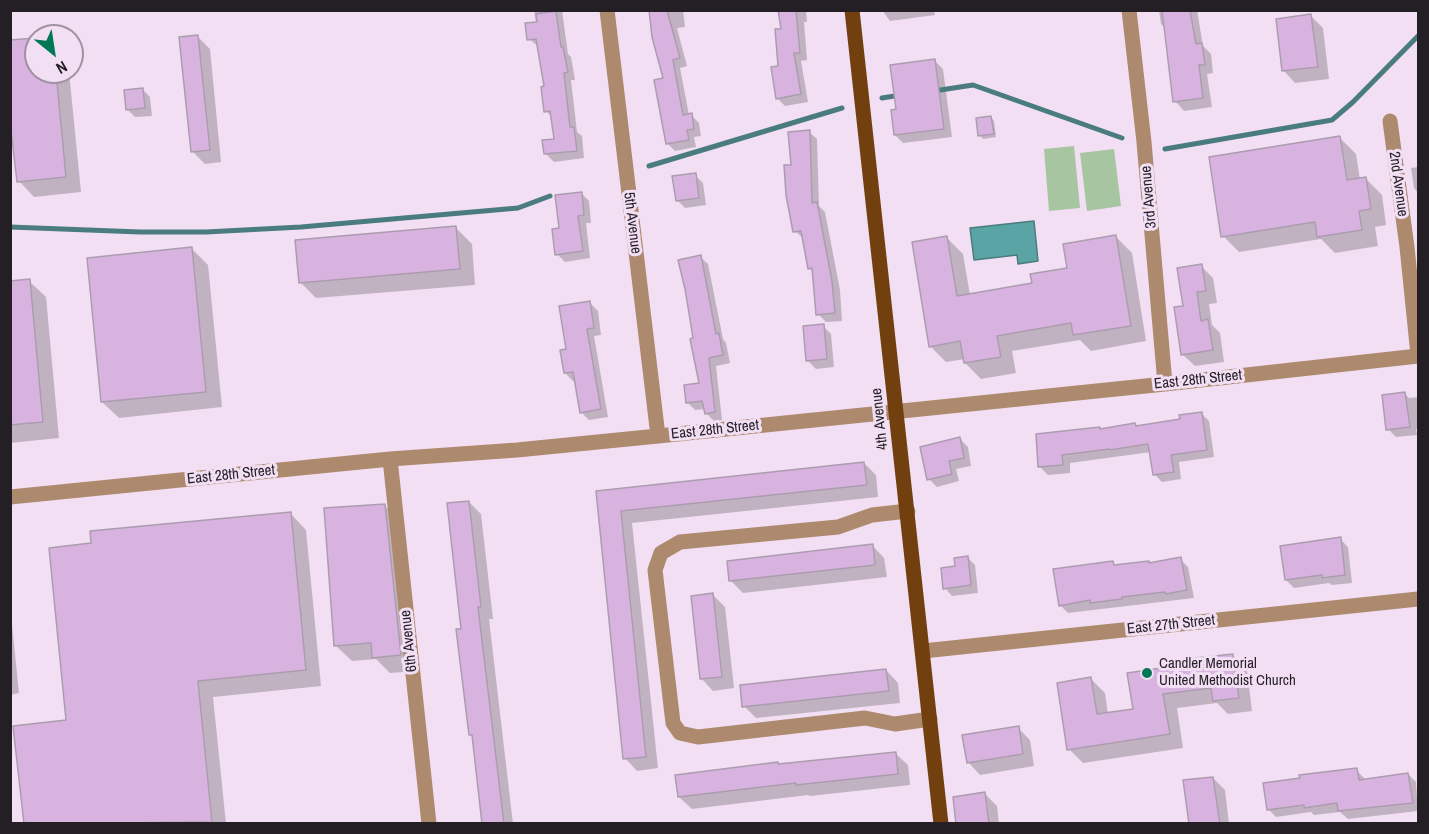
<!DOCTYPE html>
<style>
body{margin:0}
#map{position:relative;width:1429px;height:834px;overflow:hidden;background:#f2dff3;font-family:"Archivo Narrow",sans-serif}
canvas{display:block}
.frame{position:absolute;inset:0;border:12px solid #241e25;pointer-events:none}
.north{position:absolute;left:24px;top:24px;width:60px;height:60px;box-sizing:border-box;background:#f2dff3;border:2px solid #a092a1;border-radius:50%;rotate:150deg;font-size:16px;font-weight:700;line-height:24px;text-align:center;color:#241e25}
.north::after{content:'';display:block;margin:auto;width:21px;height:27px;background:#017854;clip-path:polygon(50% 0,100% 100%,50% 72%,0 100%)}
</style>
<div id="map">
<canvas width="1429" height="834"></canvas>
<div class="frame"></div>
<div class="north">N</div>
</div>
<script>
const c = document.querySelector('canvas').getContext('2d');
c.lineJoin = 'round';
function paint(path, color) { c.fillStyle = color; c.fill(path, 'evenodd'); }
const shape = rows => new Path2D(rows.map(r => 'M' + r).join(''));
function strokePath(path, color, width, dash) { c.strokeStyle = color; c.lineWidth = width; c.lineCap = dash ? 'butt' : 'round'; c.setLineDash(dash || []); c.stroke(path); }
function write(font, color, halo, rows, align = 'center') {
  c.font = font + ' "Archivo Narrow",sans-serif'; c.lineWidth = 6; c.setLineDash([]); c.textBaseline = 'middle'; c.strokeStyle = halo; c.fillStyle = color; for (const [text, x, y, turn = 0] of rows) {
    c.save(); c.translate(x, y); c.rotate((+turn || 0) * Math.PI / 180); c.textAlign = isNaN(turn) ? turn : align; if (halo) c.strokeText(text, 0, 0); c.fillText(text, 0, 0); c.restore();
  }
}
paint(shape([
 [1074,146,1080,208,1049,211,1044,149],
 [1114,149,1121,206,1087,211,1080,153]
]), '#a8c5a2');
const water = shape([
 [1034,221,1038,261,1018,264,1017,255,974,260,970,228,1034,221]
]);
paint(water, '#5ba4a6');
strokePath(water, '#4a7c7f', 1.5);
paint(shape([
 [534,10,562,10,568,54,571,57,575,80,571,80,577,132,582,136,584,158,554,162,546,154,555,140,553,118,546,111,546,87,539,47,529,39,536,23],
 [650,10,683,10,685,27,677,28,687,66,680,68,689,115,691,115,699,123,701,136,694,137,696,147,675,151,667,143,665,80],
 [780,10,806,10,807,22,804,22,807,60,801,61,808,102,785,106,777,98,782,30],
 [882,10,934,10,935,15,890,21],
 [1159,10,1197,10,1203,46,1211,54,1213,73,1207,74,1212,107,1184,111,1175,101,1165,28,1161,24],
 [1311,16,1323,28,1329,79,1295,83,1283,70],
 [198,37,210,49,221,162,205,164,192,151],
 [36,39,36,72,69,72,81,192,34,197,19,181,15,138,10,139,10,42],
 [935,61,943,69,952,137,903,143,895,135,897,111],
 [142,89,150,97,152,116,135,117,127,109],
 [991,117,994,121,996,137,983,139,980,135],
 [809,132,817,139,819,206,825,212,840,290,842,321,826,322,818,314,814,273,809,268,804,239,795,231],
 [1340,138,1356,154,1360,180,1366,179,1382,195,1386,225,1375,227,1378,246,1335,253,1321,239,1239,252,1223,236],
 [1418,167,1418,193,1414,188,1411,168],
 [695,175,703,183,706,205,685,208,677,200],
 [581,193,589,201,591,223,586,223,590,258,565,262,557,254,561,229],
 [456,228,472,244,475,285,316,298,300,282],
 [1116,237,1132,253,1146,341,1091,351,1080,340,1012,351,1016,373,981,379,965,363,965,359,946,362,930,346,947,238,963,254,970,295,1034,285,1069,269],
 [192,249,208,265,222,407,119,418,102,402],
 [700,257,708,264,723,339,726,343,730,363,716,366,722,420,714,421,706,413,705,409,695,410,687,402,700,384,694,340],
 [1201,266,1213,278,1217,303,1209,304,1212,325,1220,333,1224,362,1195,366,1182,354,1185,307],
 [29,281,46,297,59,438,10,443,10,282],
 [590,303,598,311,601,335,594,336,608,417,589,420,581,412,576,380,573,381,565,373,567,350],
 [823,326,831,334,834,367,816,369,808,361],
 [1405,394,1409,398,1418,397,1418,429,1416,429,1417,435,1396,437,1388,429],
 [1201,413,1209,421,1214,457,1179,462,1181,479,1162,482,1154,474,1151,452,1070,463,1070,473,1048,475,1040,467,1100,428,1102,430,1137,428,1181,420],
 [960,439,968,447,971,466,956,469,959,481,937,487,929,479],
 [864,463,876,475,878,497,632,523,658,768,637,771,625,758,598,493],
 [469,502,481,514,493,619,489,619,513,824,483,824,474,738,471,735,462,630],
 [384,505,401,521,417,671,390,673,376,659,352,661,335,645],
 [290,513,306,530,321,686,213,697,226,824,25,824,68,721,93,544],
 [1340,539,1348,547,1352,583,1332,585,1329,583,1294,588,1286,580],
 [872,545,884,558,887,577,743,593,731,581],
 [967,557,975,565,978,593,952,596,945,588],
 [1180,559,1188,567,1194,598,1068,613,1060,605,1113,563,1116,566,1150,564],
 [713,595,725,607,734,688,713,691,701,678],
 [10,605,19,693,10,695],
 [1233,656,1247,670,1252,711,1228,714,1217,703,1177,708,1183,748,1083,763,1069,749,1091,679,1105,693,1108,714,1135,710,1129,674],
 [886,670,898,683,900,703,756,718,744,706],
 [1018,728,1030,740,1034,766,980,775,968,762],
 [895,753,908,765,910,785,810,796,808,795,692,809,679,797,779,766],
 [1356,770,1364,778,1365,781,1408,774,1416,782,1418,811,1348,819,1340,812,1314,815,1311,812,1276,817,1268,809],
 [1213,778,1225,790,1229,824,1190,824],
 [985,794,997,806,999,824,958,824]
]), '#0003');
strokePath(shape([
 [934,91,973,85,1122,138],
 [882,98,901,95],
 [1165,149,1332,120,1353,102,1418,36],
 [649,166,842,108],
 [10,227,140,232,206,232,301,227,518,208,550,196]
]), '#4a7c7f', 5);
const building = shape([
 [649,10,667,10,680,58,673,60,683,115,692,113,694,129,687,130,689,140,666,144,654,80,663,78,652,37,649,10],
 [778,10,796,10,800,53,794,53,801,94,776,99,771,67,778,66,775,29,781,29,778,10],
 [1162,10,1190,10,1196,44,1202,43,1205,65,1199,65,1203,98,1173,102,1162,10],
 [556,11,561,47,563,47,568,72,564,73,570,127,574,127,577,151,544,154,542,140,554,139,550,111,544,112,541,87,544,86,536,39,527,40,525,23,537,22,536,14,556,11],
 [1311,14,1318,67,1282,71,1276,19,1311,14],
 [198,35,210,150,191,152,179,37,198,35],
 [36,38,36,72,56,72,66,177,17,182,10,122,10,40,36,38],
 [935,59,944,129,894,135,891,110,896,109,890,65,935,59],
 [143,88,145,108,126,110,124,90,143,88],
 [991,116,994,134,978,136,976,118,991,116],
 [810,130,812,203,817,202,832,281,835,313,816,315,812,268,808,269,801,231,793,232,786,195,784,165,791,165,788,132,810,130],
 [1340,136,1347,180,1366,177,1371,209,1359,211,1362,230,1317,237,1315,222,1221,237,1209,157,1340,136],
 [696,173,699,198,676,201,672,176,696,173],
 [582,192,584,215,578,216,583,251,555,255,552,229,559,228,555,195,582,192],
 [456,226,460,269,299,283,295,240,456,226],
 [1116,235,1131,326,1073,335,1071,323,997,336,1001,357,964,363,960,341,929,347,912,242,947,236,957,296,1032,283,1030,274,1067,268,1063,244,1116,235],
 [192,247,206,392,101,402,87,258,192,247],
 [701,255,716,334,719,333,723,355,709,358,715,412,705,414,702,401,686,403,684,385,699,383,690,339,693,338,685,289,678,260,701,255],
 [1202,264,1206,291,1197,292,1201,321,1208,319,1213,350,1181,355,1174,307,1183,306,1177,268,1202,264],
 [30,279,43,422,10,425,10,281,30,279],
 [590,301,594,328,587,329,601,409,580,413,573,372,564,373,560,350,566,349,559,306,590,301],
 [824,324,827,359,806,361,803,326,824,324],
 [1405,392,1410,427,1386,430,1382,395,1405,392],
 [1202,412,1207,450,1171,455,1174,472,1153,475,1148,444,1110,450,1110,449,1062,455,1063,465,1038,467,1036,434,1100,427,1100,429,1135,423,1136,426,1180,419,1179,415,1202,412],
 [960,437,964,458,949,461,952,474,927,480,920,447,960,437],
 [864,462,867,485,621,511,646,757,623,759,596,491,864,462],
 [469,501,481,607,478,607,504,824,482,824,472,735,469,735,456,629,461,629,447,503,469,501],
 [385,504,401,655,372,658,371,643,334,646,324,508,385,504],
 [291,512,306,670,198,681,212,822,24,824,13,726,66,720,49,548,91,543,90,531,291,512],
 [1341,537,1345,575,1322,578,1322,575,1285,580,1280,546,1341,537],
 [873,544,875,565,729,581,727,561,873,544],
 [968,556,971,585,943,589,941,568,955,566,954,558,968,556],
 [1181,557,1187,590,1166,594,1165,592,1122,597,1122,599,1090,603,1090,600,1059,606,1053,569,1113,561,1114,565,1149,561,1149,563,1181,557],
 [713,593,722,677,700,679,691,596,713,593],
 [1233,654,1239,698,1213,701,1211,688,1163,694,1170,734,1067,750,1057,683,1091,677,1097,714,1133,709,1127,673,1168,667,1167,661,1233,654],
 [886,669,889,691,742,707,740,685,886,669],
 [1019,726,1023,754,967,763,962,735,1019,726],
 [896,752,898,774,796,785,796,783,678,797,675,775,778,762,778,764,896,752],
 [1357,768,1359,780,1408,773,1413,803,1338,811,1337,803,1304,808,1304,805,1267,810,1263,783,1300,778,1299,775,1357,768],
 [1213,777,1220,824,1189,824,1183,780,1213,777],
 [985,792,989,824,956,824,953,797,985,792]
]);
paint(building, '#d8b3df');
strokePath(building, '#ac9caf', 1.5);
strokePath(shape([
 [607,10,658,436],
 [1129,10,1144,142,1165,384],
 [1390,121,1407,247,1418,355],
 [390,459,429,824],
 [10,497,390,459,517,450,658,436,1165,384,1418,356],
 [908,511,872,515,838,527,680,542,661,553,655,570,673,723,680,733,698,737,865,718,895,724,930,719],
 [923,651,1418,599]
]), '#ad896d', 15);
strokePath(shape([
 [852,10,941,824]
]), '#71400e', 15);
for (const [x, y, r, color] of [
 [1147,673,6,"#017854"]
]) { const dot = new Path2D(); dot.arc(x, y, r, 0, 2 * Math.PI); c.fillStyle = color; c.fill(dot); strokePath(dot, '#f2dff3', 2); }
write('15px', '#241e25', '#f2dff3', [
 ["2nd Avenue",1398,184,82],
 ["3rd Avenue",1149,197,-95],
 ["5th Avenue",632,223,83],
 ["East 28th Street",1198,380,-6],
 ["4th Avenue",880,419,-96],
 ["East 28th Street",715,430,-6],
 ["East 28th Street",231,475,-6],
 ["East 27th Street",1171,625,-6],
 ["6th Avenue",409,641,-96]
]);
write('15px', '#241e25', '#f2dff3', [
 ["Candler Memorial",1159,664],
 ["United Methodist Church",1159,681]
], 'left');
</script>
